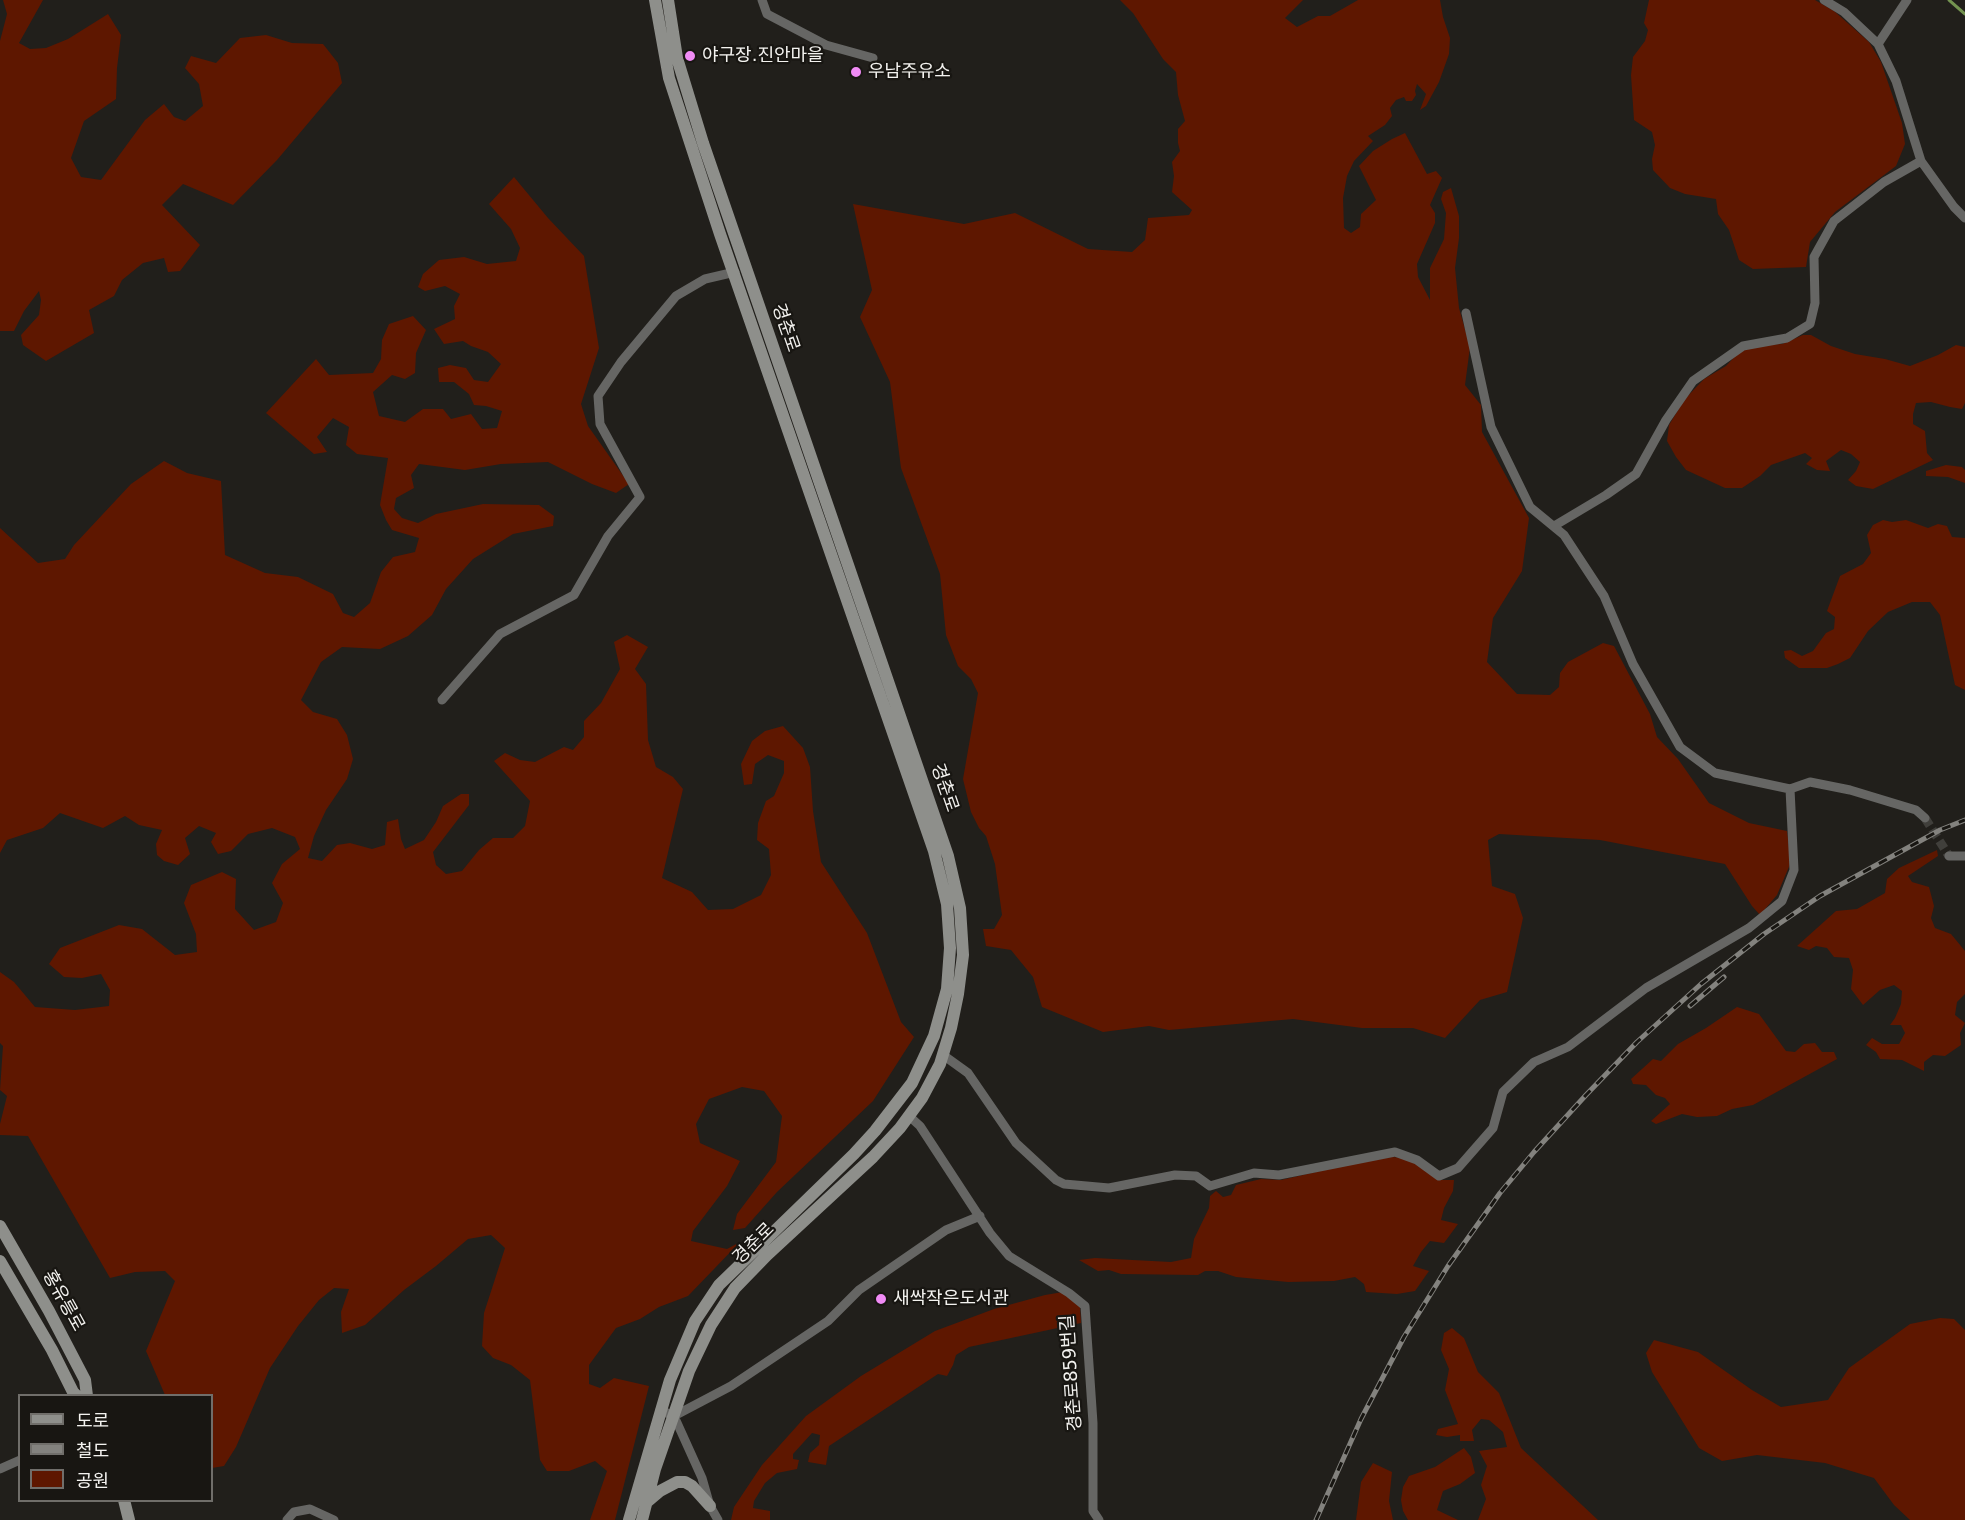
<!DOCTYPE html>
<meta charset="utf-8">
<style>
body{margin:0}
#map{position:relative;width:1965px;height:1520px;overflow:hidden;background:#211f1b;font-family:"DejaVu Sans","Noto Sans KR",sans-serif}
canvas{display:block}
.legend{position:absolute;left:18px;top:1394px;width:195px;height:108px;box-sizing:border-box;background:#181612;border:2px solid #706e6a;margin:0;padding:8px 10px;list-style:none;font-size:18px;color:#f3f2ef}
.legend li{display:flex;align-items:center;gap:12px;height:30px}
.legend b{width:30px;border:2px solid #706e6a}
</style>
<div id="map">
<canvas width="1965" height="1520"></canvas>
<ul class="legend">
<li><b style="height:8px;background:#8e8f8b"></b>도로</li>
<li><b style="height:8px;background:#83827e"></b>철도</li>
<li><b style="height:16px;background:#5e1700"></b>공원</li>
</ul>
</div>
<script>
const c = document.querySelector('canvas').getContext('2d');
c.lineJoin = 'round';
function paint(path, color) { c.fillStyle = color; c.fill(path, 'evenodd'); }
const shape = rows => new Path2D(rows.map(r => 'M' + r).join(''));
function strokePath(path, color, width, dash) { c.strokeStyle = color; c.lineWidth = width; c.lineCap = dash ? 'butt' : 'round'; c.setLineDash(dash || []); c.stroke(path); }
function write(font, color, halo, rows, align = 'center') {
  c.font = font + ' "DejaVu Sans","Noto Sans KR",sans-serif'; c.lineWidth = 4.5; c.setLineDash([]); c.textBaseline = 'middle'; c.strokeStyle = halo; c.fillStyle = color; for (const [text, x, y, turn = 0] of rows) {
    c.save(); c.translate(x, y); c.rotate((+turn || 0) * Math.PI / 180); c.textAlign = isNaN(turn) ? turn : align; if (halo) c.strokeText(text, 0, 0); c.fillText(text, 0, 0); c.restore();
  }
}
paint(shape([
 [3,0,43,0,19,43,30,49,46,48,68,39,108,14,121,35,117,68,116,99,84,121,71,158,81,177,101,180,145,120,164,104,174,117,185,121,203,106,199,84,185,68,191,56,216,63,240,38,266,35,292,43,323,44,338,63,342,83,277,160,233,205,183,184,162,205,200,245,180,271,168,272,164,258,143,263,122,280,114,296,89,310,94,333,46,361,23,345,21,335,39,315,41,300,39,291,24,311,14,331,0,331,0,41,7,14],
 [1120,0,1303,0,1285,18,1297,27,1318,16,1330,16,1358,0,1440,0,1443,17,1450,38,1449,54,1439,82,1426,106,1420,110,1426,94,1417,84,1415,91,1416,95,1412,101,1406,101,1404,97,1396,100,1390,108,1392,116,1385,125,1368,136,1373,141,1354,161,1347,176,1343,198,1344,228,1351,233,1360,227,1361,214,1376,200,1359,166,1373,151,1392,139,1405,133,1427,174,1436,171,1442,178,1430,205,1435,213,1435,223,1417,264,1418,277,1430,300,1430,268,1444,239,1446,213,1441,199,1443,192,1451,188,1459,216,1459,238,1455,268,1459,308,1470,347,1465,385,1481,405,1482,432,1529,518,1522,571,1493,618,1487,662,1517,694,1550,695,1559,687,1560,673,1568,662,1603,643,1614,646,1650,714,1657,737,1678,759,1709,803,1749,823,1787,831,1791,862,1777,895,1760,915,1752,906,1725,864,1600,840,1499,834,1488,840,1492,886,1515,894,1523,918,1507,992,1480,1000,1445,1038,1413,1028,1362,1028,1293,1019,1169,1030,1149,1026,1103,1032,1042,1007,1033,977,1011,950,986,946,983,929,994,929,1002,915,995,864,986,836,979,828,971,812,963,779,978,693,971,679,958,666,946,635,940,574,901,468,890,382,860,317,872,290,853,204,964,224,1015,213,1088,249,1132,252,1145,240,1148,218,1189,215,1192,210,1172,192,1174,176,1172,162,1180,151,1178,143,1178,129,1185,121,1178,95,1176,72,1163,59,1133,13],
 [1649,0,1815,0,1834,11,1869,42,1881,62,1902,123,1905,144,1896,166,1835,212,1810,242,1806,267,1753,269,1739,260,1729,230,1718,214,1716,199,1685,194,1670,188,1653,170,1652,159,1655,145,1652,132,1634,120,1631,75,1633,57,1645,41,1648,30,1644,23],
 [514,177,548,218,584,256,599,348,581,404,588,426,629,484,616,493,592,484,548,462,501,464,465,470,419,464,411,475,414,488,396,498,394,509,402,518,418,523,436,514,483,504,539,505,554,516,553,526,513,534,473,559,446,589,432,615,408,636,380,649,342,647,321,662,301,700,313,712,337,719,347,735,353,759,347,779,326,810,314,836,308,858,322,861,337,845,350,843,372,849,385,845,387,822,398,819,401,839,405,849,424,840,436,822,443,806,461,794,469,794,469,805,433,852,436,865,446,874,462,871,479,850,493,838,513,838,525,826,530,801,494,761,505,753,520,760,535,762,564,747,573,750,584,737,584,721,601,703,620,669,614,642,627,635,648,647,635,669,646,684,648,740,656,767,673,777,683,789,662,878,692,892,708,910,733,909,761,895,771,875,769,849,757,840,758,823,766,801,774,796,784,773,784,761,768,755,755,764,752,784,744,785,741,764,752,741,765,731,783,726,803,748,810,767,813,811,821,862,867,933,901,1022,914,1037,873,1101,777,1192,745,1228,733,1230,737,1214,776,1162,782,1116,764,1091,742,1087,709,1099,696,1124,700,1143,740,1161,727,1186,693,1231,691,1241,727,1249,740,1242,688,1296,659,1307,640,1319,616,1328,589,1365,589,1384,600,1388,614,1378,649,1386,615,1520,590,1520,607,1471,595,1461,569,1471,547,1471,540,1460,530,1380,511,1365,493,1358,482,1346,484,1313,505,1248,491,1235,468,1239,436,1266,404,1290,365,1325,342,1333,341,1312,349,1289,334,1288,319,1300,298,1326,270,1368,236,1447,224,1466,212,1468,212,1396,165,1395,146,1351,175,1281,165,1271,135,1272,110,1278,28,1136,0,1135,0,1124,7,1096,0,1090,3,1046,0,1043,0,972,14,982,35,1007,75,1010,109,1006,110,990,101,974,82,978,64,977,49,964,60,948,119,925,142,929,175,955,197,952,196,934,184,903,191,885,222,872,236,879,235,909,254,930,276,922,283,903,272,883,282,864,300,849,295,837,272,828,248,834,231,851,218,854,211,842,216,833,199,826,185,838,190,854,178,865,164,861,157,855,156,844,162,830,139,825,125,816,103,828,60,813,43,828,7,840,0,853,0,528,38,563,65,559,74,545,131,484,164,461,187,473,221,481,225,555,265,573,298,577,333,594,343,613,354,617,370,603,381,572,393,557,415,552,419,538,392,530,386,520,380,505,388,458,357,454,346,445,349,427,333,418,317,437,327,452,314,454,266,413,316,359,329,375,373,373,381,359,382,340,389,324,413,316,426,330,416,353,415,373,405,379,392,375,373,392,379,416,405,422,423,409,443,409,451,419,471,414,482,429,497,428,502,411,486,406,474,405,469,394,454,382,439,382,438,368,450,365,466,368,474,380,488,382,501,364,488,352,471,346,463,341,444,344,434,329,455,319,454,306,460,294,445,286,425,291,418,287,423,274,439,260,464,257,487,264,516,261,520,248,511,229,489,204],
 [1803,335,1811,335,1831,346,1855,354,1885,359,1910,366,1938,355,1956,345,1965,347,1965,403,1962,409,1950,407,1931,402,1916,403,1913,414,1913,424,1925,431,1927,453,1933,460,1873,489,1856,486,1848,480,1856,471,1860,462,1851,454,1841,450,1826,461,1830,471,1817,470,1806,464,1812,458,1805,453,1771,465,1760,476,1742,488,1725,488,1686,470,1676,457,1667,441,1669,425,1684,400,1704,379,1726,366,1740,351,1760,345,1782,344],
 [1946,465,1962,467,1965,470,1965,483,1948,477,1926,476,1926,471],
 [1883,520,1892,522,1906,520,1928,528,1938,524,1947,526,1952,537,1965,538,1965,690,1955,685,1940,615,1930,602,1912,602,1888,612,1868,631,1850,658,1838,664,1827,668,1799,668,1785,658,1784,651,1791,650,1802,656,1813,651,1826,633,1834,629,1835,617,1827,611,1840,576,1863,564,1871,553,1867,535,1873,525],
 [1937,850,1938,856,1908,876,1912,882,1929,887,1934,906,1931,918,1935,928,1951,934,1965,951,1965,994,1957,1002,1955,1015,1965,1023,1960,1033,1961,1045,1945,1056,1933,1055,1924,1062,1924,1071,1902,1060,1880,1059,1876,1052,1866,1045,1872,1038,1882,1044,1899,1044,1905,1033,1901,1025,1890,1025,1895,1018,1901,1004,1902,991,1894,985,1880,990,1863,1005,1851,989,1853,970,1849,958,1834,957,1827,948,1816,946,1809,950,1797,946,1836,911,1857,909,1885,893,1887,879,1899,868],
 [1737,1007,1759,1014,1786,1051,1795,1052,1804,1044,1815,1043,1822,1052,1834,1052,1837,1059,1753,1105,1732,1109,1717,1116,1697,1117,1682,1114,1656,1124,1651,1121,1670,1104,1665,1098,1656,1095,1646,1085,1633,1084,1631,1079,1653,1059,1661,1061,1678,1044,1706,1028],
 [1391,1157,1407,1158,1441,1180,1454,1180,1453,1191,1444,1208,1441,1220,1458,1224,1444,1243,1430,1241,1421,1252,1413,1266,1429,1271,1415,1291,1397,1294,1366,1292,1364,1284,1355,1277,1334,1281,1288,1282,1236,1277,1218,1271,1205,1271,1198,1275,1121,1274,1109,1270,1098,1271,1079,1260,1095,1258,1171,1262,1191,1258,1194,1239,1209,1208,1210,1196,1216,1191,1223,1197,1231,1195,1236,1185,1261,1179,1281,1180,1360,1162],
 [1063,1292,1080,1307,1081,1323,969,1347,956,1355,953,1365,947,1376,938,1374,829,1446,826,1465,808,1462,810,1453,819,1445,820,1435,812,1433,793,1454,793,1459,799,1460,797,1469,777,1473,765,1483,754,1501,753,1508,770,1511,770,1520,731,1520,734,1507,762,1465,806,1416,861,1376,935,1331,994,1309,1045,1295],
 [1940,1318,1954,1319,1965,1330,1965,1520,1910,1520,1894,1505,1874,1478,1825,1463,1757,1455,1722,1461,1699,1448,1652,1372,1646,1353,1654,1340,1698,1352,1752,1390,1781,1407,1828,1400,1849,1368,1910,1324],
 [1452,1328,1464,1338,1478,1372,1499,1393,1521,1448,1598,1520,1478,1520,1486,1499,1481,1485,1487,1466,1479,1451,1507,1447,1503,1432,1489,1420,1481,1419,1472,1430,1474,1441,1460,1441,1460,1435,1447,1437,1436,1435,1438,1429,1458,1424,1445,1390,1449,1369,1441,1350,1444,1333],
 [1464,1448,1471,1457,1475,1473,1460,1484,1443,1491,1437,1510,1458,1520,1408,1520,1403,1511,1401,1500,1403,1487,1409,1476,1435,1467],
 [1373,1463,1392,1472,1389,1501,1393,1520,1356,1520,1361,1482]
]), '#5e1700');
strokePath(shape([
 [1949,0,1965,14]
]), '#749350', 3);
strokePath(shape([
 [1925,818,1949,856]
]), '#403f3b', 9, [9, 4.5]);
strokePath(shape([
 [762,0,767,14,826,45,873,58],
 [1824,0,1844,12,1878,44,1896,81,1921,161,1954,207,1965,218],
 [1878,44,1907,0],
 [1466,313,1491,427,1530,507,1564,535,1604,596,1633,664,1680,747,1715,773,1790,789,1810,782,1850,790,1916,810,1925,818],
 [1554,526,1606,495,1636,474,1666,420,1693,381,1743,346,1787,338,1810,324,1815,303,1814,257,1834,221,1884,182,1921,161],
 [442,700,500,634,574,595,608,536,640,497,600,424,598,396,621,362,676,296,705,279,735,272],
 [1949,856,1965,856],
 [943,1055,968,1073,1016,1143,1056,1180,1064,1184,1109,1188,1175,1175,1196,1176,1210,1186,1254,1173,1279,1175,1395,1152,1417,1160,1439,1176,1458,1168,1493,1128,1503,1092,1534,1062,1568,1047,1646,988,1749,928,1782,901,1794,870,1790,789],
 [909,1116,920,1126,990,1233,1009,1256,1069,1293,1085,1306,1093,1423,1093,1511,1099,1520],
 [660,1410,674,1416,731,1386,828,1321,859,1290,946,1230,980,1216],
 [674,1416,702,1478,710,1506,718,1520],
 [0,1469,20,1460],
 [287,1520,294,1512,310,1509,334,1520]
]), '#666664', 9);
strokePath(shape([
 [0,1226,49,1311,85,1380,87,1396],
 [0,1261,52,1350,73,1392,77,1396],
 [124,1500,129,1520],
 [647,1502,660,1491,677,1482,685,1482,692,1486,710,1506],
 [629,1520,670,1380,695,1321,719,1285,854,1154,875,1131,912,1083,934,1036,947,989,950,948,947,904,934,851,720,234,669,78,655,0],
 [642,1520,655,1469,689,1371,711,1325,735,1288,767,1255,873,1157,900,1128,922,1098,940,1064,951,1028,958,994,963,955,960,908,948,856,703,143,677,58,668,0]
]), '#8e8f8b', 12);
const rail = shape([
 [1690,1006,1724,977],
 [1316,1520,1361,1419,1404,1337,1448,1266,1500,1193,1534,1152,1586,1095,1637,1042,1701,984,1764,934,1820,896,1940,830,1965,820]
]);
strokePath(rail, '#83827e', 5);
strokePath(rail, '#181612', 3, [9]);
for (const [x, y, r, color] of [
 [690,56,6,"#f08bf5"],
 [856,72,6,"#f08bf5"],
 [881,1299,6,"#f08bf5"]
]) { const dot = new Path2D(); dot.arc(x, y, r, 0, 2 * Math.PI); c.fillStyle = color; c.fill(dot); strokePath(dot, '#181612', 2); }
write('18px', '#f3f2ef', '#181612', [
 ["야구장.진안마을",702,56],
 ["우남주유소",868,72],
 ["새싹작은도서관",893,1299]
], 'left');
write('18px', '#f3f2ef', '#181612', [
 ["경춘로",785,328,71],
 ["경춘로",944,788,71],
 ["경춘로",754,1244,-45],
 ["홍유릉로",63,1301,61],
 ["경춘로859번길",1072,1373,-94]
]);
</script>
